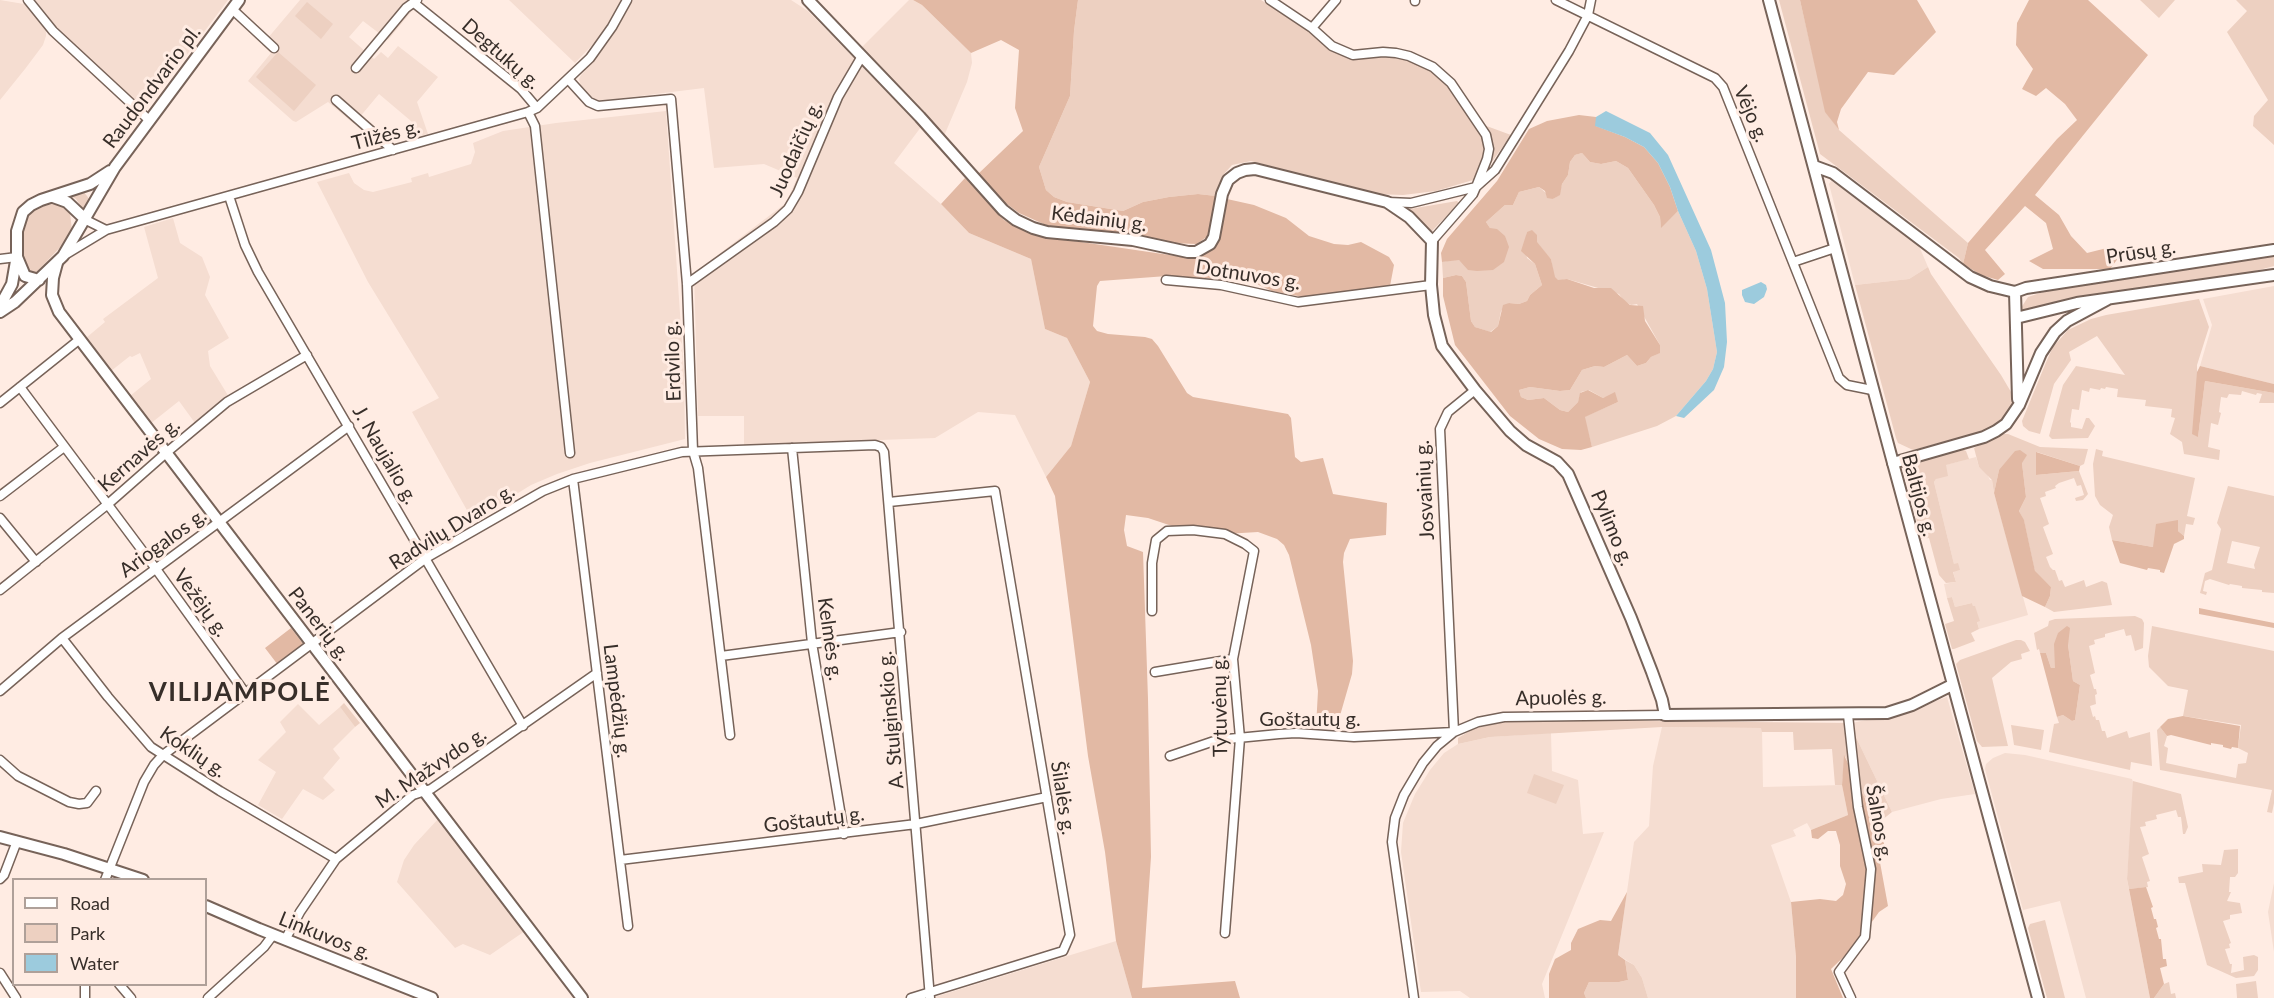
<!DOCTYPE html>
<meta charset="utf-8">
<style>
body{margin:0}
#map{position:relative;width:2274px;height:998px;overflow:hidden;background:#ffece3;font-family:Lato,sans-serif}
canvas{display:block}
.legend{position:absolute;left:12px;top:878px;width:195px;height:108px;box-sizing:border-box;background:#ffece3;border:2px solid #afa099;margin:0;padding:8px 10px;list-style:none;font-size:18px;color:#372e29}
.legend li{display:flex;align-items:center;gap:12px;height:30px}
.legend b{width:30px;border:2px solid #afa099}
</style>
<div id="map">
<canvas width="2274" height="998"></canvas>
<ul class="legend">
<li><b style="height:8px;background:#fff"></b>Road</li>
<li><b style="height:16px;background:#edd0c1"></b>Park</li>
<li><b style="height:16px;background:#9ccbdd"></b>Water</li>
</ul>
</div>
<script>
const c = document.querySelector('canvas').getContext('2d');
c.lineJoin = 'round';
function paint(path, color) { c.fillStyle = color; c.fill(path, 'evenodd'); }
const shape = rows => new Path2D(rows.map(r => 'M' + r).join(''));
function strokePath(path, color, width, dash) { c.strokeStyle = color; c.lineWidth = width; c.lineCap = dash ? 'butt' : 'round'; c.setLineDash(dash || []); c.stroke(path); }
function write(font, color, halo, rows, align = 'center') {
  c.font = font + ' Lato,sans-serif'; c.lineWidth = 6; c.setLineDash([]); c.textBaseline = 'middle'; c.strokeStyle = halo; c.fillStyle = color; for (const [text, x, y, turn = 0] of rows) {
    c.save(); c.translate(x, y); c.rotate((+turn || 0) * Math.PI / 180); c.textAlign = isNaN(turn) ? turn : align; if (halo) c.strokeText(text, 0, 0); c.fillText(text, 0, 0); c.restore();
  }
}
paint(shape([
 [0,0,24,4,46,30,46,36,43,45,25,69,0,100],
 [35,0,228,0,144,112,56,26],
 [300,0,421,0,388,40,363,21,349,37,374,59,381,52,388,58,398,46,438,77,417,102,428,134,415,137,411,121,379,94,354,124,328,102,296,122,293,121,248,81,271,53,262,45],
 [509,0,623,0,598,39,575,63],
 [632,0,791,0,808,11,921,127,894,163,941,204,969,233,1031,259,1045,329,1067,338,1090,382,1071,446,1046,477,1015,415,978,412,935,438,744,445,744,416,698,416,694,273,786,203,797,178,764,164,714,168,704,88,599,101,594,99,581,87,579,79,581,75,601,52],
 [909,0,913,0,922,5,971,53,972,63,967,82,944,136,862,47],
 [666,111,684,371,685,439,590,463,557,474,531,485,473,521,412,412,439,398,368,282,317,182,349,173,354,183,364,190,373,192,412,182,411,178,428,173,429,177,471,164,475,152,473,143,503,131,556,123],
 [1831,181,1840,186,1919,246,1928,267,1909,279,1855,285,1829,184],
 [173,218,180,243,202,257,210,277,205,295,229,338,208,351,210,366,229,397,195,423,179,401,150,424,130,396,151,379,140,353,132,357,130,356,111,371,86,338,105,322,103,319,158,278,144,227],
 [2274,286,2274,384,2200,366,2212,325,2203,299],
 [1976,457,1979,467,1987,474,1990,480,1992,480,1994,493,2028,615,1979,629,1972,603,1955,607,1952,597,1947,598,1944,584,1956,582,1953,571,1960,570,1954,564,1934,482,1945,465],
 [1947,697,1975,794,1941,799,1892,812,1854,733,1852,723,1904,712],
 [298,704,319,725,340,707,355,727,333,749,340,758,323,778,335,790,323,800,303,789,282,819,258,805,276,772,258,760,286,732,280,722],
 [1662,727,1762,728,1763,787,1842,785,1848,815,1811,830,1807,823,1793,830,1796,836,1771,845,1791,902,1796,957,1796,998,1648,998,1642,978,1634,965,1618,955,1634,842,1649,826,1653,766],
 [1551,733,1552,771,1578,780,1583,834,1604,832,1542,984,1545,998,1470,998,1460,991,1421,992,1401,852,1403,823,1415,794,1430,770,1444,753,1458,744,1490,737],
 [2005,753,2025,755,2132,779,2134,785,2127,879,2150,998,2086,998,2060,901,2023,910,1985,769,1986,764,1993,758],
 [439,818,525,931,490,955,463,944,455,948,397,882,404,860,414,845],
 [2274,883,2274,952,2268,912],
 [1116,941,1132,998,935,998,935,997]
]), '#f5ddd1');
paint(shape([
 [1078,0,1261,0,1306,28,1339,53,1387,54,1417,62,1441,75,1473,121,1511,135,1489,166,1473,180,1436,191,1403,195,1374,194,1251,161,1232,165,1224,174,1216,196,1198,194,1169,197,1143,202,1123,211,1067,202,1054,197,1046,190,1039,167,1070,96,1074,31],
 [1779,0,1800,0,1826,112,1839,130,1968,243,1963,264,1959,258,1820,154],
 [2140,0,2175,0,2159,18],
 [2236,0,2274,0,2274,145,2253,126,2254,116,2268,100,2227,32,2247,11],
 [307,2,333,24,321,39,295,16],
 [278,52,316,85,294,111,256,77],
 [1582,153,1590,162,1601,164,1616,161,1628,168,1654,205,1660,217,1661,227,1678,211,1696,251,1707,289,1717,352,1713,369,1706,381,1676,416,1657,426,1592,447,1584,417,1618,402,1609,396,1603,398,1589,390,1581,392,1578,402,1568,412,1560,410,1544,398,1528,400,1521,397,1519,390,1530,387,1560,391,1570,390,1582,370,1595,366,1604,367,1627,355,1637,366,1646,363,1651,357,1659,353,1660,345,1637,304,1631,305,1624,301,1619,294,1567,279,1558,281,1554,277,1551,259,1527,232,1525,244,1527,258,1535,264,1542,285,1530,295,1527,301,1519,304,1509,303,1501,311,1498,326,1490,332,1475,327,1471,321,1466,282,1462,276,1456,275,1443,278,1442,262,1458,259,1464,264,1490,228,1486,222,1505,205,1513,205,1519,192,1539,187,1553,199,1559,195,1562,184,1568,175,1570,162,1575,155],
 [83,191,91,201,83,210,76,199,69,195],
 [1457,201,1459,203,1432,231,1409,211,1410,209],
 [52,204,62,205,70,213,72,230,67,240,34,275,27,271,23,263,23,224,27,216,35,208],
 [2274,255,2274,266,2244,274,2023,312,2021,308,2028,297,2043,292],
 [1928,267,1931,274,2001,375,2014,397,2014,402,2011,410,2000,422,1978,433,1913,450,1898,443,1896,438,1855,285,1909,279],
 [2199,299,2209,327,2197,365,2198,437,2205,381,2274,393,2274,403,2259,403,2262,394,2257,393,2256,395,2242,391,2241,395,2229,394,2227,398,2221,397,2219,412,2221,413,2218,425,2211,423,2208,447,2220,450,2219,460,2184,454,2182,442,2170,434,2175,418,2171,417,2172,409,2145,406,2146,400,2117,397,2118,389,2106,387,2105,389,2101,388,2100,390,2090,388,2089,392,2082,390,2079,410,2072,409,2070,422,2071,423,2071,427,2082,429,2086,418,2089,418,2095,426,2088,438,2052,439,2049,436,2063,385,2076,366,2125,375,2097,336,2069,352,2071,360,2054,384,2040,434,2029,431,2023,426,2022,421,2047,360,2053,347,2068,330,2091,319,2106,315],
 [2003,434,2008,434,2040,447,2088,449,2084,464,2080,466,2037,452,2036,475,2079,471,2088,494,2083,500,2076,501,2075,498,2084,495,2081,485,2077,486,2074,478,2059,483,2055,486,2056,488,2045,492,2046,496,2040,498,2049,524,2043,527,2053,554,2046,557,2050,567,2053,570,2055,570,2059,581,2062,580,2065,587,2084,580,2086,587,2102,581,2107,583,2112,605,2054,612,2045,607,2050,596,2051,587,2035,572,2024,521,2019,511,2026,497,2022,463,1999,470,1994,493,1992,480,1979,467,1974,448],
 [1962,449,1966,451,1969,459,1946,465,1948,476,1936,479,1934,482,1954,564,1958,563,1960,570,1953,572,1956,582,1946,583,1939,575,1929,538,1921,539,1906,477,1908,471,1915,463],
 [2096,449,2103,451,2102,456,2195,478,2187,516,2195,518,2193,525,2186,524,2184,536,2178,531,2153,547,2112,540,2109,527,2113,515,2100,505,2095,496,2093,464],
 [2228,486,2274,496,2274,593,2262,592,2262,590,2242,588,2242,586,2230,584,2229,585,2210,579,2205,581,2203,591,2207,592,2206,595,2200,593,2205,573,2212,570,2221,529,2217,523],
 [2232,541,2260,547,2254,565,2255,569,2227,563],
 [1952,597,1955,607,1972,603,1973,606,1975,606,1980,621,1977,622,1979,629,1971,633,1975,641,1954,649,1952,649,1945,624,1954,621,1947,598],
 [2135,616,2142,619,2144,623,2143,648,2135,651,2131,635,2126,636,2124,629,2105,634,2105,637,2094,640,2095,644,2089,646,2095,673,2090,675,2094,689,2096,689,2097,694,2095,695,2096,704,2090,706,2093,717,2095,716,2096,720,2099,720,2102,731,2105,731,2107,738,2127,731,2129,738,2150,732,2152,766,2131,762,2130,770,2049,752,2054,724,2059,723,2057,717,2063,715,2072,721,2075,720,2080,685,2073,681,2068,645,2055,668,2051,668,2046,653,2040,653,2039,649,2037,650,2034,633,2048,626,2049,621,2055,619],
 [2152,626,2274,651,2274,803,2272,813,2267,812,2272,790,2160,770,2157,730,2160,727,2167,736,2164,746,2168,748,2166,763,2236,778,2238,764,2246,763,2248,753,2238,748,2241,725,2183,716,2188,690,2168,686,2149,667,2148,656],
 [2016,640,2021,640,2025,642,2030,651,2021,654,2022,659,2011,662,1992,678,2008,746,1982,747,1977,741,1956,664,1960,660],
 [344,703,360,723,355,727,340,707],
 [1548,720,1852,723,1854,733,1892,812,1877,824,1845,756,1842,785,1835,785,1832,749,1794,750,1793,732,1762,732,1761,728,1662,727,1490,737,1458,744,1458,738,1473,729,1504,722],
 [2011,725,2044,730,2041,750,2014,745],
 [1534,774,1564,785,1556,804,1527,793],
 [2133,781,2181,794,2188,827,2185,834,2183,834,2181,817,2178,817,2176,810,2156,815,2157,819,2145,822,2146,826,2140,827,2149,854,2142,857,2150,881,2147,882,2148,887,2129,889,2127,879],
 [2238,849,2238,873,2235,877,2230,877,2229,892,2231,892,2227,901,2240,903,2242,913,2230,915,2230,919,2223,921,2231,943,2229,944,2230,948,2225,949,2230,964,2232,964,2231,973,2244,970,2243,957,2254,955,2258,957,2258,970,2254,976,2236,978,2207,965,2185,883,2179,883,2178,877,2203,872,2202,864,2221,865,2224,850],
 [2045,920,2065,998,2047,998,2028,928,2030,924],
 [1625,960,1634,965,1642,978,1648,998,1586,998,1584,993,1589,982,1619,982,1628,980],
 [2256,981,2258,998,2237,998,2236,984],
 [2169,982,2171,994,2175,993,2176,998,2154,998,2164,984]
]), '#edd0c1');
paint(shape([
 [913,0,1078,0,1074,31,1070,96,1039,167,1046,190,1054,197,1067,202,1123,211,1143,202,1169,197,1198,194,1216,196,1208,236,1197,244,1170,243,1107,232,1048,226,1019,213,1000,199,977,175,1023,131,1015,108,1019,50,1001,40,971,53,922,5],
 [1800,0,1917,0,1936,32,1894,75,1868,72,1841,109,1837,122,1839,130,1825,112],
 [2029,0,2088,0,2148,55,2035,195,2059,215,2071,236,2087,253,2107,248,2119,257,2110,269,2043,269,2029,261,2053,249,2046,223,2025,206,1985,250,2005,274,1998,280,1981,275,1963,264,1968,243,2057,139,2077,120,2065,104,2046,88,2036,96,2022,89,2033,69,2016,45,2017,23],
 [1579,115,1596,117,1596,126,1625,137,1644,147,1658,163,1670,187,1678,211,1661,228,1660,217,1654,205,1628,168,1616,161,1601,164,1590,162,1582,153,1575,155,1570,162,1568,175,1562,184,1560,195,1553,199,1547,198,1545,191,1539,187,1519,192,1513,205,1505,205,1486,222,1490,228,1497,229,1505,236,1509,247,1504,262,1493,270,1477,271,1468,270,1459,260,1442,262,1441,253,1447,239,1497,181,1529,129,1547,121],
 [965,178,1004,220,1023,230,1054,238,1183,257,1199,255,1213,248,1218,241,1227,199,1254,205,1286,218,1309,236,1334,244,1348,245,1361,242,1389,257,1394,265,1390,286,1316,296,1298,296,1272,291,1239,276,1220,279,1167,276,1100,281,1097,286,1093,326,1097,331,1108,334,1145,337,1152,339,1158,346,1187,393,1193,397,1288,414,1291,418,1295,457,1301,462,1323,458,1333,494,1387,503,1386,535,1350,539,1344,553,1343,562,1353,661,1352,674,1337,726,1316,727,1318,691,1311,645,1289,555,1284,545,1277,539,1258,532,1225,534,1172,526,1148,518,1126,515,1124,530,1127,546,1143,552,1148,699,1151,857,1142,988,1235,981,1240,998,1132,998,1116,941,1105,852,1088,756,1055,496,1046,477,1071,446,1090,382,1067,338,1045,329,1031,259,969,233,941,204],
 [1532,230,1537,235,1537,242,1551,259,1555,277,1558,280,1567,279,1594,288,1611,288,1630,305,1643,306,1645,321,1660,345,1660,353,1651,357,1646,363,1637,366,1627,355,1604,367,1595,366,1582,370,1570,390,1560,391,1530,387,1519,390,1521,397,1528,400,1544,398,1560,410,1568,412,1578,402,1580,393,1588,390,1603,398,1615,392,1618,402,1585,417,1592,447,1581,450,1562,449,1539,439,1510,416,1455,345,1443,296,1443,278,1456,275,1462,276,1466,282,1471,321,1475,327,1491,332,1498,326,1503,305,1509,303,1519,304,1527,301,1530,295,1542,285,1535,264,1521,251,1527,232],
 [2200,366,2274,384,2274,393,2205,381,2198,437,2192,434,2197,372],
 [2020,450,2027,455,2022,463,2026,497,2019,511,2024,520,2035,571,2051,587,2050,596,2045,607,2022,596,1994,493,1999,470,2015,451],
 [2036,452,2080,466,2079,471,2036,475],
 [2178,520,2178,531,2184,536,2184,539,2174,544,2164,573,2160,572,2160,570,2148,568,2147,570,2120,563,2112,540,2153,547,2156,524],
 [2199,608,2274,623,2274,628,2199,614],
 [2067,626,2070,628,2068,645,2073,681,2080,685,2075,720,2072,721,2063,715,2057,717,2040,653,2046,653,2051,668,2055,668,2054,644,2058,633],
 [291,628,304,645,278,665,265,648],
 [2183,716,2240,726,2238,748,2232,747,2231,749,2223,747,2223,745,2211,743,2211,745,2171,735,2167,736,2160,727,2168,719],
 [1844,755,1883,836,1885,851,1879,857,1888,906,1879,912,1854,947,1831,969,1843,998,1796,998,1796,957,1791,902,1820,899,1836,901,1843,895,1846,884,1840,866,1840,845,1836,831,1828,831,1818,839,1812,838,1811,830,1848,815,1842,785],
 [2146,887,2153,907,2151,908,2154,919,2156,919,2158,927,2156,928,2159,939,2161,939,2163,959,2166,959,2167,966,2160,968,2164,984,2154,998,2150,998,2129,889],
 [1627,892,1618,955,1625,960,1628,980,1619,982,1589,982,1584,993,1586,998,1549,998,1549,974,1555,959,1571,950,1571,943,1578,929,1600,920,1611,921]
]), '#e2b9a4');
paint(shape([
 [1606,111,1650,133,1668,155,1711,250,1725,303,1727,342,1724,367,1714,390,1684,418,1676,416,1706,381,1713,369,1717,352,1707,289,1696,251,1678,211,1670,187,1658,163,1644,147,1625,137,1595,126,1596,117],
 [1761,282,1766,285,1767,289,1764,297,1754,304,1745,302,1742,295,1742,290]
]), '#9ccbdd');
const minor = shape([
 [28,0,53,31,149,120],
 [1270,0,1312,28,1336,0],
 [1556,0,1715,78,1723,87,1839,378,1847,385,1872,390],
 [1415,1,1415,0],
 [414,3,521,89,537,108],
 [232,9,274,48],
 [1312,28,1332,46,1353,55,1383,52,1396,53,1409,56,1433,67,1451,83,1486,135,1489,149,1487,159,1476,187,1411,203,1388,202],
 [356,68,406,8,417,0],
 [568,79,589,102,598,106,671,99,687,284,693,451,698,468,730,735],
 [336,100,393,150],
 [528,112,535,126,570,453],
 [229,196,245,245,258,272,523,726],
 [86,220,106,230],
 [1432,241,1473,194,1476,187,1495,170,1569,51,1588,15,1591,0],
 [63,256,106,230,528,112,537,108,590,58,612,27,627,0],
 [0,259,17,257],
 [1793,262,1835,248],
 [1166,280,1221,285,1298,302,1431,285],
 [687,284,774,222,788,209,798,192,838,97,862,56],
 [20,387,156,569,246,694],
 [0,403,80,339],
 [792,448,812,643,844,834],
 [573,479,628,926],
 [0,496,64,447],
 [889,502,995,491,1070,935,1063,951,911,998],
 [0,518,36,562],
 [0,590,108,504,166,453,227,402,307,355],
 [1152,611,1152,563,1156,540,1167,531,1193,530,1225,534,1245,544,1254,551,1233,659,1240,738,1225,933],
 [62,638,108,697,151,747,220,791,336,859],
 [721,656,901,632],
 [1155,672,1233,659],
 [0,691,62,638,349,426],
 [1848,715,1858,807,1871,869,1865,937,1839,972,1851,998],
 [1170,756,1217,740,1279,734,1296,733,1354,737,1454,732,1440,429,1448,412,1475,390],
 [0,760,18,776,69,802,79,804,87,803,96,791],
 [620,860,916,824,1047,797],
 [0,879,4,875,17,841],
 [105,880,144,782,154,765,163,755,426,558,543,491,573,479,682,452,875,445,881,447,884,452,930,998],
 [285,940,300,912,336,859,413,795,431,789,597,673],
 [0,973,16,998],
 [119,984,131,998],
 [85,998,85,984],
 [208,998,264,947,273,935],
 [1414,998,1392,842,1395,818,1404,795,1423,763,1437,746,1454,732,1478,722,1504,717,1665,715]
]);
const tertiary = shape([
 [1769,0,1893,463],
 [1814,166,1833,173,1970,277,1990,286,2015,292],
 [57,263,53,278,52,295,59,312,582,998],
 [0,837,64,854,143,880],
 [206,906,259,929,432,998]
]);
const secondary = shape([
 [808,0,920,117,1003,210,1016,220,1033,228,1047,232,1133,240,1188,252,1196,252,1210,244,1214,237,1222,194,1228,180,1237,173,1245,170,1255,169,1387,202,1409,217,1432,241,1431,285,1434,315,1442,346,1475,390,1510,431,1526,445,1557,462,1568,474,1631,618,1652,672,1662,700,1665,715,1887,713,1912,705,1952,685],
 [53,197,67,202,86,220],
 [39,280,25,276,17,257,17,231,23,212,31,205,41,200,90,184,110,171],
 [0,306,12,284,16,261],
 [0,312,15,302,63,256,115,167,239,0],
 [2016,318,2077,303,2274,275],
 [2018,399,2015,292,2026,288,2274,250],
 [2038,998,1893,463,1984,437,1996,431,2006,424,2019,405,2041,353,2055,332,2067,321,2108,299]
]);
strokePath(minor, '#776359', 11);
strokePath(tertiary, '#776359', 14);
strokePath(secondary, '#776359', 14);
strokePath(minor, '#fff', 8);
strokePath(tertiary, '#fff', 10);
strokePath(secondary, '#fff', 10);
write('20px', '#372e29', '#ffece3', [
 ["Degtukų g.",501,54,41],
 ["Raudondvario pl.",152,87,-53],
 ["Vėjo g.",1751,114,67],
 ["Tilžės g.",386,135,-15],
 ["Juodaičių g.",796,149,-66],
 ["Kėdainių g.",1099,219,7],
 ["Prūsų g.",2141,252,-9],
 ["Dotnuvos g.",1248,275,9],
 ["Erdvilo g.",673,361,-92],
 ["Kernavės g.",139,455,-41],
 ["J. Naujalio g.",385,455,60],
 ["Josvainių g.",1425,490,-93],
 ["Baltijos g.",1919,495,75],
 ["Radvilų Dvaro g.",452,527,-32],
 ["Pylimo g.",1612,528,67],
 ["Ariogalos g.",163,543,-36],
 ["Vežėjų g.",201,603,54],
 ["Panerių g.",319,624,52],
 ["Kelmės g.",830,639,82],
 ["Apuolės g.",1561,698,-1],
 ["Lampėdžių g.",617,701,83],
 ["Tytuvėnų g.",1220,706,-91],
 ["A. Stulginskio g.",891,720,-95],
 ["Goštautų g.",1310,720],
 ["Koklių g.",193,752,34],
 ["M. Mažvydo g.",431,768,-34],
 ["Šilalės g.",1063,798,81],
 ["Goštautų g.",814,820,-7],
 ["Šalnos g.",1879,823,80],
 ["Linkuvos g.",325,936,22]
]);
c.letterSpacing = '1.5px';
write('bold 26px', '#372e29', '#ffece3', [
 ["VILIJAMPOLĖ",240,693]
]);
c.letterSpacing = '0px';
</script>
